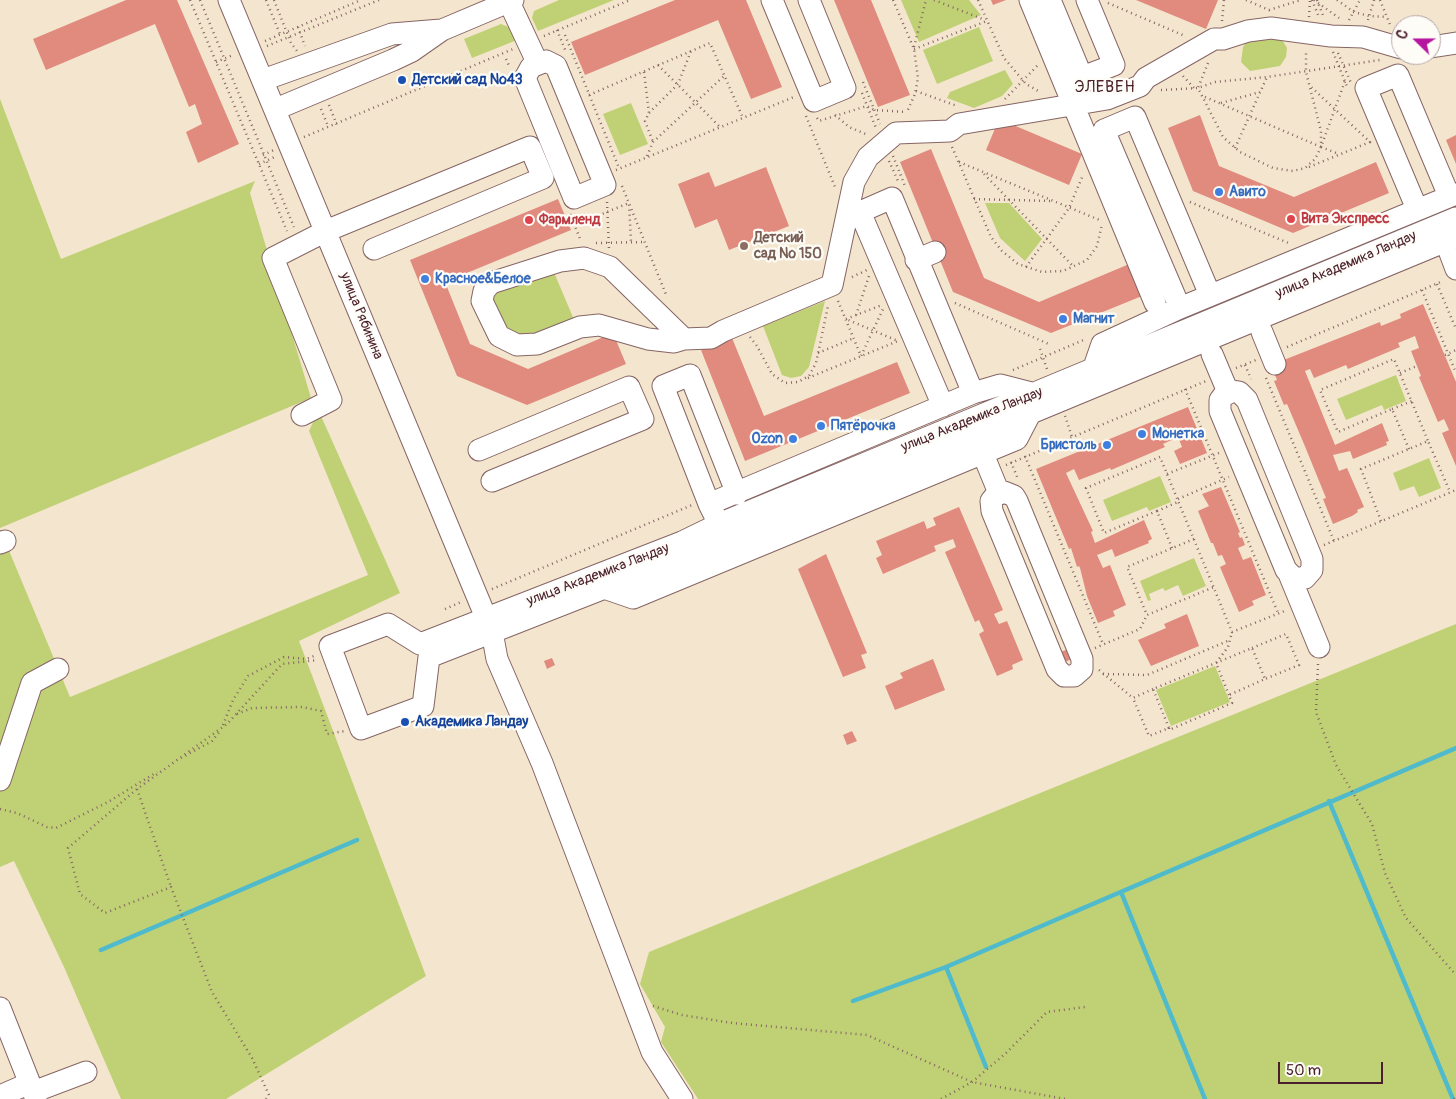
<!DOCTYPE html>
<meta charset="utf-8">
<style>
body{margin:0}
#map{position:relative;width:1456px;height:1099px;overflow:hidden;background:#f4e6ce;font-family:Pangolin,sans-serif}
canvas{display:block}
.north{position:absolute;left:1391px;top:15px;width:50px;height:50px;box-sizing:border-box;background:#fdfcf7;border:1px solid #b5a4a5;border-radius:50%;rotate:292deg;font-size:14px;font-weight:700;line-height:20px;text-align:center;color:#4a1f2b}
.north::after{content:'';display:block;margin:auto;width:18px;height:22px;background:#b5179e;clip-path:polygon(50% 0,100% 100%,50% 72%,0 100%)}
.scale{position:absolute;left:1278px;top:1062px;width:105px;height:22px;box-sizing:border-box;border:2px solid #4a1f2b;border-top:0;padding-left:6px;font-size:15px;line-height:18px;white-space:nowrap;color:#4a1f2b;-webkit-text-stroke:4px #fdfcf7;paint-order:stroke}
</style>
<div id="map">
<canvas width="1456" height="1099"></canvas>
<div class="north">С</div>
<div class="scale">50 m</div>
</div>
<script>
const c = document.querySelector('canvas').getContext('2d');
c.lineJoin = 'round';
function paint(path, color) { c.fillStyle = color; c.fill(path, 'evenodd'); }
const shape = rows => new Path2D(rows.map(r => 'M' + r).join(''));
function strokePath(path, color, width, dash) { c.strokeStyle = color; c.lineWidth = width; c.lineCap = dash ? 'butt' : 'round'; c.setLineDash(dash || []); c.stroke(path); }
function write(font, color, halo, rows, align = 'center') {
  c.font = font + ' Pangolin,sans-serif'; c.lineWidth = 4.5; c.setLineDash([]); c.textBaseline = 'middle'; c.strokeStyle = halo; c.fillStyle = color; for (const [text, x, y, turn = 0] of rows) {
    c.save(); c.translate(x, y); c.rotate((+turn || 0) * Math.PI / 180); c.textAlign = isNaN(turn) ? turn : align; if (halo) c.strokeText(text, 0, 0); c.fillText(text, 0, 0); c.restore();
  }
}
paint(shape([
 [559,0,614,0,538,31,532,18,534,11],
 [901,0,969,0,981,15,919,42],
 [501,24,511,28,517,40,472,58,464,39],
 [979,27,993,61,937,84,923,50],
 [1250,36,1280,36,1287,48,1286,57,1280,66,1250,71,1241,62,1243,47],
 [1005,70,1013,84,1002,96,974,108,947,98,950,92],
 [0,99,61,259,255,181,250,193,311,398,0,528],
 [631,103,648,144,620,155,603,114],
 [985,203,1009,203,1042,239,1025,261,1000,238],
 [553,270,575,322,534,339,506,334,491,299,498,291],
 [825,301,809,367,801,376,791,378,782,375,763,326],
 [1396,375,1406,401,1384,410,1382,405,1346,420,1337,399],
 [321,416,400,593,299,641,426,976,226,1099,121,1099,64,967,14,861,0,867,0,529,70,697,368,575,309,431,314,420],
 [1429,458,1441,488,1419,497,1414,486,1400,491,1393,473],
 [1160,476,1171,502,1149,511,1147,507,1112,521,1103,500],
 [1194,558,1206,586,1183,596,1178,585,1165,591,1163,588,1149,594,1151,600,1148,601,1140,581],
 [1456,624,1456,1099,698,1099,661,1042,665,1027,640,984,649,952],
 [1215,666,1230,702,1171,726,1156,690]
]), '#bfd174');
strokePath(shape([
 [1329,801,1453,1099],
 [1121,892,1205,1099],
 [101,950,357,840],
 [946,967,986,1067],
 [853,1001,946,967,1456,748]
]), '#50bacd', 4.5);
paint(shape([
 [126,0,177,0,239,144,198,163,186,132,202,124,195,104,189,107,155,24,46,70,33,39],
 [675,0,746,0,782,87,751,99,718,20,585,75,571,42],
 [834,0,871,0,910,95,878,107],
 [991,0,1006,0,993,5],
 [1136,0,1218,0,1206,29],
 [1200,115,1219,166,1294,197,1376,162,1389,193,1293,233,1193,191,1168,128],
 [999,119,1082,154,1069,185,986,150],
 [1456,135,1456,164,1446,140],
 [931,149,984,278,1039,302,1134,262,1147,294,1051,333,953,292,900,162],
 [766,167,789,226,729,250,717,219,695,228,678,184,709,172,715,187],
 [558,199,571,230,445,282,470,344,528,369,613,333,626,364,527,405,457,376,410,260],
 [1423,304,1456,382,1456,466,1442,433,1449,430,1444,419,1438,422,1419,377,1421,376,1411,351,1419,348,1415,336,1398,343,1400,347,1348,369,1346,365,1314,378,1310,369,1305,371,1335,445,1382,423,1389,441,1386,442,1387,445,1353,459,1350,451,1333,455,1339,471,1347,468,1364,507,1357,510,1358,512,1352,516,1333,524,1323,499,1326,498,1304,444,1287,404,1284,405,1274,381,1277,380,1271,365,1380,322,1381,326,1401,318,1400,314],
 [732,338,764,416,897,362,910,393,745,461,701,350],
 [1188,407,1207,453,1180,464,1174,451,1182,447,1178,437,1163,444,1165,447,1111,470,1110,468,1079,480,1074,469,1066,473,1093,531,1091,532,1095,543,1144,520,1152,539,1148,541,1149,543,1115,557,1112,549,1097,555,1103,568,1110,565,1126,605,1113,611,1115,616,1098,623,1087,596,1080,568,1079,566,1077,567,1071,548,1069,549,1036,469],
 [1221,487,1240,532,1238,533,1240,538,1242,537,1245,545,1238,548,1243,560,1251,557,1266,595,1252,601,1254,605,1239,612,1220,567,1226,564,1222,555,1218,556,1213,543,1211,543,1198,511,1209,506,1202,494],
 [959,507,1003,610,994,614,999,624,1007,621,1023,660,1012,665,1013,669,997,676,979,634,984,631,979,620,975,622,945,552,956,547,953,539,934,546,936,551,883,574,876,558,882,555,876,541,924,521,927,529,936,525,933,518],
 [826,554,867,653,861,655,866,668,843,677,798,569],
 [1187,614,1199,646,1151,666,1138,640,1166,628,1164,624],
 [1068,649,1072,659,1062,663,1058,653],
 [552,658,555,665,547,669,544,661],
 [933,659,945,690,895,710,885,686,903,678,900,673],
 [852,731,857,741,847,745,843,735]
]), '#e18a7e');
const minor = shape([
 [229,0,492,632,497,659,542,763,652,1052,682,1099],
 [772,0,814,101,845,88,809,0],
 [1030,0,1155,303],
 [1050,0,1082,77,1114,65,1087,0],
 [509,2,538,64],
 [1431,47,1456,43],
 [546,61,556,66,605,185,574,198,525,78,531,67,546,61],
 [263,80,392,34,441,30],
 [276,109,393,60,412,51,442,30,513,0],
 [1417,209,1366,88,1398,75,1449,196],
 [1456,218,719,524,682,542,420,644,388,624,330,646,361,729,423,706,429,657,681,558,1456,237],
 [1450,253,1456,269],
 [584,258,610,267,684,339,674,342,648,339,599,325,580,327,537,344,517,345,499,336,482,301,484,291,491,283,560,261,584,258],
 [916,260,935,252],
 [1180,308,1104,130,1135,117,1210,295],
 [1262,332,1275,364],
 [684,339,711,338,723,331,832,285,854,182,868,157,896,133,950,131,959,124,1107,99,1140,86,1146,78,1214,39,1223,39,1248,31,1271,28,1331,36,1363,37,1401,48],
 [1212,354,1228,392],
 [1093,370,1102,344,1180,308,1456,194],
 [1233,391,1239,392,1247,400,1312,559,1312,570,1305,578,1294,578,1286,570,1220,411,1220,400,1223,396,1233,391],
 [943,406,860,212,892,198,973,393],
 [302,415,331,400,273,258,326,231,530,147,543,178,374,249],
 [479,450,629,387,643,419,492,481],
 [983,454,999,493],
 [1004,492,1014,496,1017,501,1082,659,1082,669,1074,676,1064,676,1057,669,992,511,991,501,995,496,1004,492],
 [709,504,663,386,690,375,737,494],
 [719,524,709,504,973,393,1000,385,1035,394],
 [0,543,5,541],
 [1289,574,1319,647],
 [604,588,633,598,1017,439,1030,414],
 [0,780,32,683,58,669],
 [0,1008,36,1099],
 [33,1092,86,1072],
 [0,1096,30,1083]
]);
strokePath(minor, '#866564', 23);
strokePath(shape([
 [190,0,287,231],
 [200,0,294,227],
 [266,0,280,34],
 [274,0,291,43,297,51],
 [893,0,914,49,918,78,915,94,907,112],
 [934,0,985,20],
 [978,0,1004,58,1026,84,1040,92],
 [1246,0,1269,10,1301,0],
 [1312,0,1319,17],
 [1314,0,1339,18],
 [1317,0,1324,18],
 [1337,0,1354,12,1369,16,1387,17],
 [1380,0,1391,27],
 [1108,3,1185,36],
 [1309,17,1310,0],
 [1349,20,1360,0],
 [1368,20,1374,0],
 [1222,21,1224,0],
 [298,27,305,46],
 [557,30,566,52],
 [565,35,619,168],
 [544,36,630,0],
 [265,41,361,0],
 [267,46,379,0],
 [914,47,926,0],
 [914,49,987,21],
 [1333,52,1348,89],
 [1338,53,1351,83],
 [506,59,510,68],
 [216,62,233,55],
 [1208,63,1198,88,1223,137,1240,152,1273,168,1293,171,1305,168,1315,159,1321,147,1321,131,1306,72,1306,50],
 [658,65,720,127],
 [644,72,649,113,645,121,653,142],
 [1183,76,1194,88],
 [863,82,880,124],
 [1161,90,1198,88,1215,82,1267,77,1380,60],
 [916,91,957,106],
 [862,93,876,128],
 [589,95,710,43,743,118],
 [1205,97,1321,147,1345,81],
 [1005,99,1038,65],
 [1221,103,1260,92],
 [329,105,338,128],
 [321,109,328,126],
 [649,113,678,84,691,51],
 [835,115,849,127,868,135],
 [806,116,835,187],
 [817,118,819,121,867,106,874,110,907,112],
 [304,137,513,49],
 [952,147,991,237,1002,251,1018,264,1042,272,1063,271,1087,260,1097,246,1102,224],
 [1321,147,1339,154],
 [1235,148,1267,77],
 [263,155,274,150],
 [647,156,653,142,724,76],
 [893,156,905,186],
 [889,161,898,181],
 [959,162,1102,221],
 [259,164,277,156],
 [1309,167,1370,142,1309,85],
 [616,170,794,97],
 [984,174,1073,266],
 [622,186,667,297],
 [974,199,1050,201],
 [607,202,609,249],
 [1190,202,1291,244],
 [570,214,581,241],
 [575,225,629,203,631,242],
 [596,243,645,242],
 [1026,267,1069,208,1083,175],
 [852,277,867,270],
 [1437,284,1456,329],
 [1422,290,1456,373],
 [838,301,861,356,883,309],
 [955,303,1051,345],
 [856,315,869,276],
 [846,319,882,305],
 [750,337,757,346,772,374,785,383,798,382,809,376,816,363,828,306],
 [1287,347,1443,281],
 [1040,349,1047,369],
 [818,353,854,338],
 [1445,355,1456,350],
 [1245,365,1251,379],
 [1236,368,1256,360],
 [1013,370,1086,339],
 [1400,373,1417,366],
 [808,378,898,341,846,319],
 [1266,378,1334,541],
 [1185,389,1278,613],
 [1392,409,1412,401],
 [1065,416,1072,437],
 [1409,449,1392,409,1338,432,1320,390,1394,359,1428,441],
 [1025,456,1103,644],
 [1011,462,1018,479],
 [1006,465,1206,381],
 [1167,474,1219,453],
 [1178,499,1229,477],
 [1157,511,1178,502],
 [1381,521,1361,469,1409,449,1428,441,1450,492],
 [1194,539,1127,567,1147,615,1214,587],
 [1324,545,1456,490],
 [1172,548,1157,511,1104,533,1086,488,1160,457,1232,632,1287,610],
 [492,589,692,505],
 [445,609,461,602],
 [1095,648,1140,629,1147,615],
 [1252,648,1286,634,1299,665,1265,679],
 [1318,664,1316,712,1336,765,1372,824,1385,873,1406,918,1456,975],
 [1099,670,1133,698],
 [1103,674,1147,675,1230,640],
 [1153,689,1133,698,1149,736,1169,728,1153,689,1252,648,1265,679,1229,695,1232,703,1169,730,1169,728],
 [1229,695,1216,663,1228,647,1232,632],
 [237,714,252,708,302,707,321,711,327,734,345,731],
 [223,725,233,700,248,676,284,657,306,659,317,655],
 [181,758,212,741,221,730],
 [137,789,171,887],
 [0,809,17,813,47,827,56,828,108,802,157,772],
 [653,1006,682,1015,732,1023,867,1035,972,1082,1065,1099],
 [266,1099,269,1095,252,1058,212,992,171,887,105,913,80,894,68,848,137,789,227,724,282,664,318,660],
 [941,1099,972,1082,1005,1054,1047,1012,1085,1007],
 [1454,1099,1456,1096]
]), '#866564', 2.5, [1, 4]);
strokePath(minor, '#fff', 21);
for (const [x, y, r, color] of [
 [402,80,5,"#1a4fb4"],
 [1219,192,5,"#3f7fe0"],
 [1291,219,5,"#e0444e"],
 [529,220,5,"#e0444e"],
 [744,246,5,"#8d6e63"],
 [425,279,5,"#3f7fe0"],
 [1063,319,5,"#3f7fe0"],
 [821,426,5,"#3f7fe0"],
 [1142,434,5,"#3f7fe0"],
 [793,439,5,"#3f7fe0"],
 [1107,445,5,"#3f7fe0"],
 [405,722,5,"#1a4fb4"]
]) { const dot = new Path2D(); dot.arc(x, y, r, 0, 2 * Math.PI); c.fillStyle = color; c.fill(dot); strokePath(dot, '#fdfcf7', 2); }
write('bold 14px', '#164399', '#fdfcf7', [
 ["Детский сад №43",412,80],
 ["Академика Ландау",415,722]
], 'left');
write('bold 14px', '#366cbe', '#fdfcf7', [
 ["Авито",1229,192],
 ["Красное&Белое",435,279],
 ["Магнит",1073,319],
 ["Пятёрочка",831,426],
 ["Монетка",1152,434],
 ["Ozon",783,439,"right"],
 ["Бристоль",1097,445,"right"]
], 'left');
write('bold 14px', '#be3a42', '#fdfcf7', [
 ["Вита Экспресс",1301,219],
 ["Фармленд",539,220]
], 'left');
write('bold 14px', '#785e54', '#fdfcf7', [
 ["Детский",754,238],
 ["сад № 150",754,254]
], 'left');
write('14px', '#4a1f2b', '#fdfcf7', [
 ["улица Академика Ландау",1346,265,-23],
 ["улица Рябинина",361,316,68],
 ["улица Академика Ландау",972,420,-22],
 ["улица Академика Ландау",598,575,-21]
]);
c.letterSpacing = '1px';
write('16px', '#4a1f2b', '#fdfcf7', [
 ["ЭЛЕВЕН",1105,88]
]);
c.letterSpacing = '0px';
</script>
